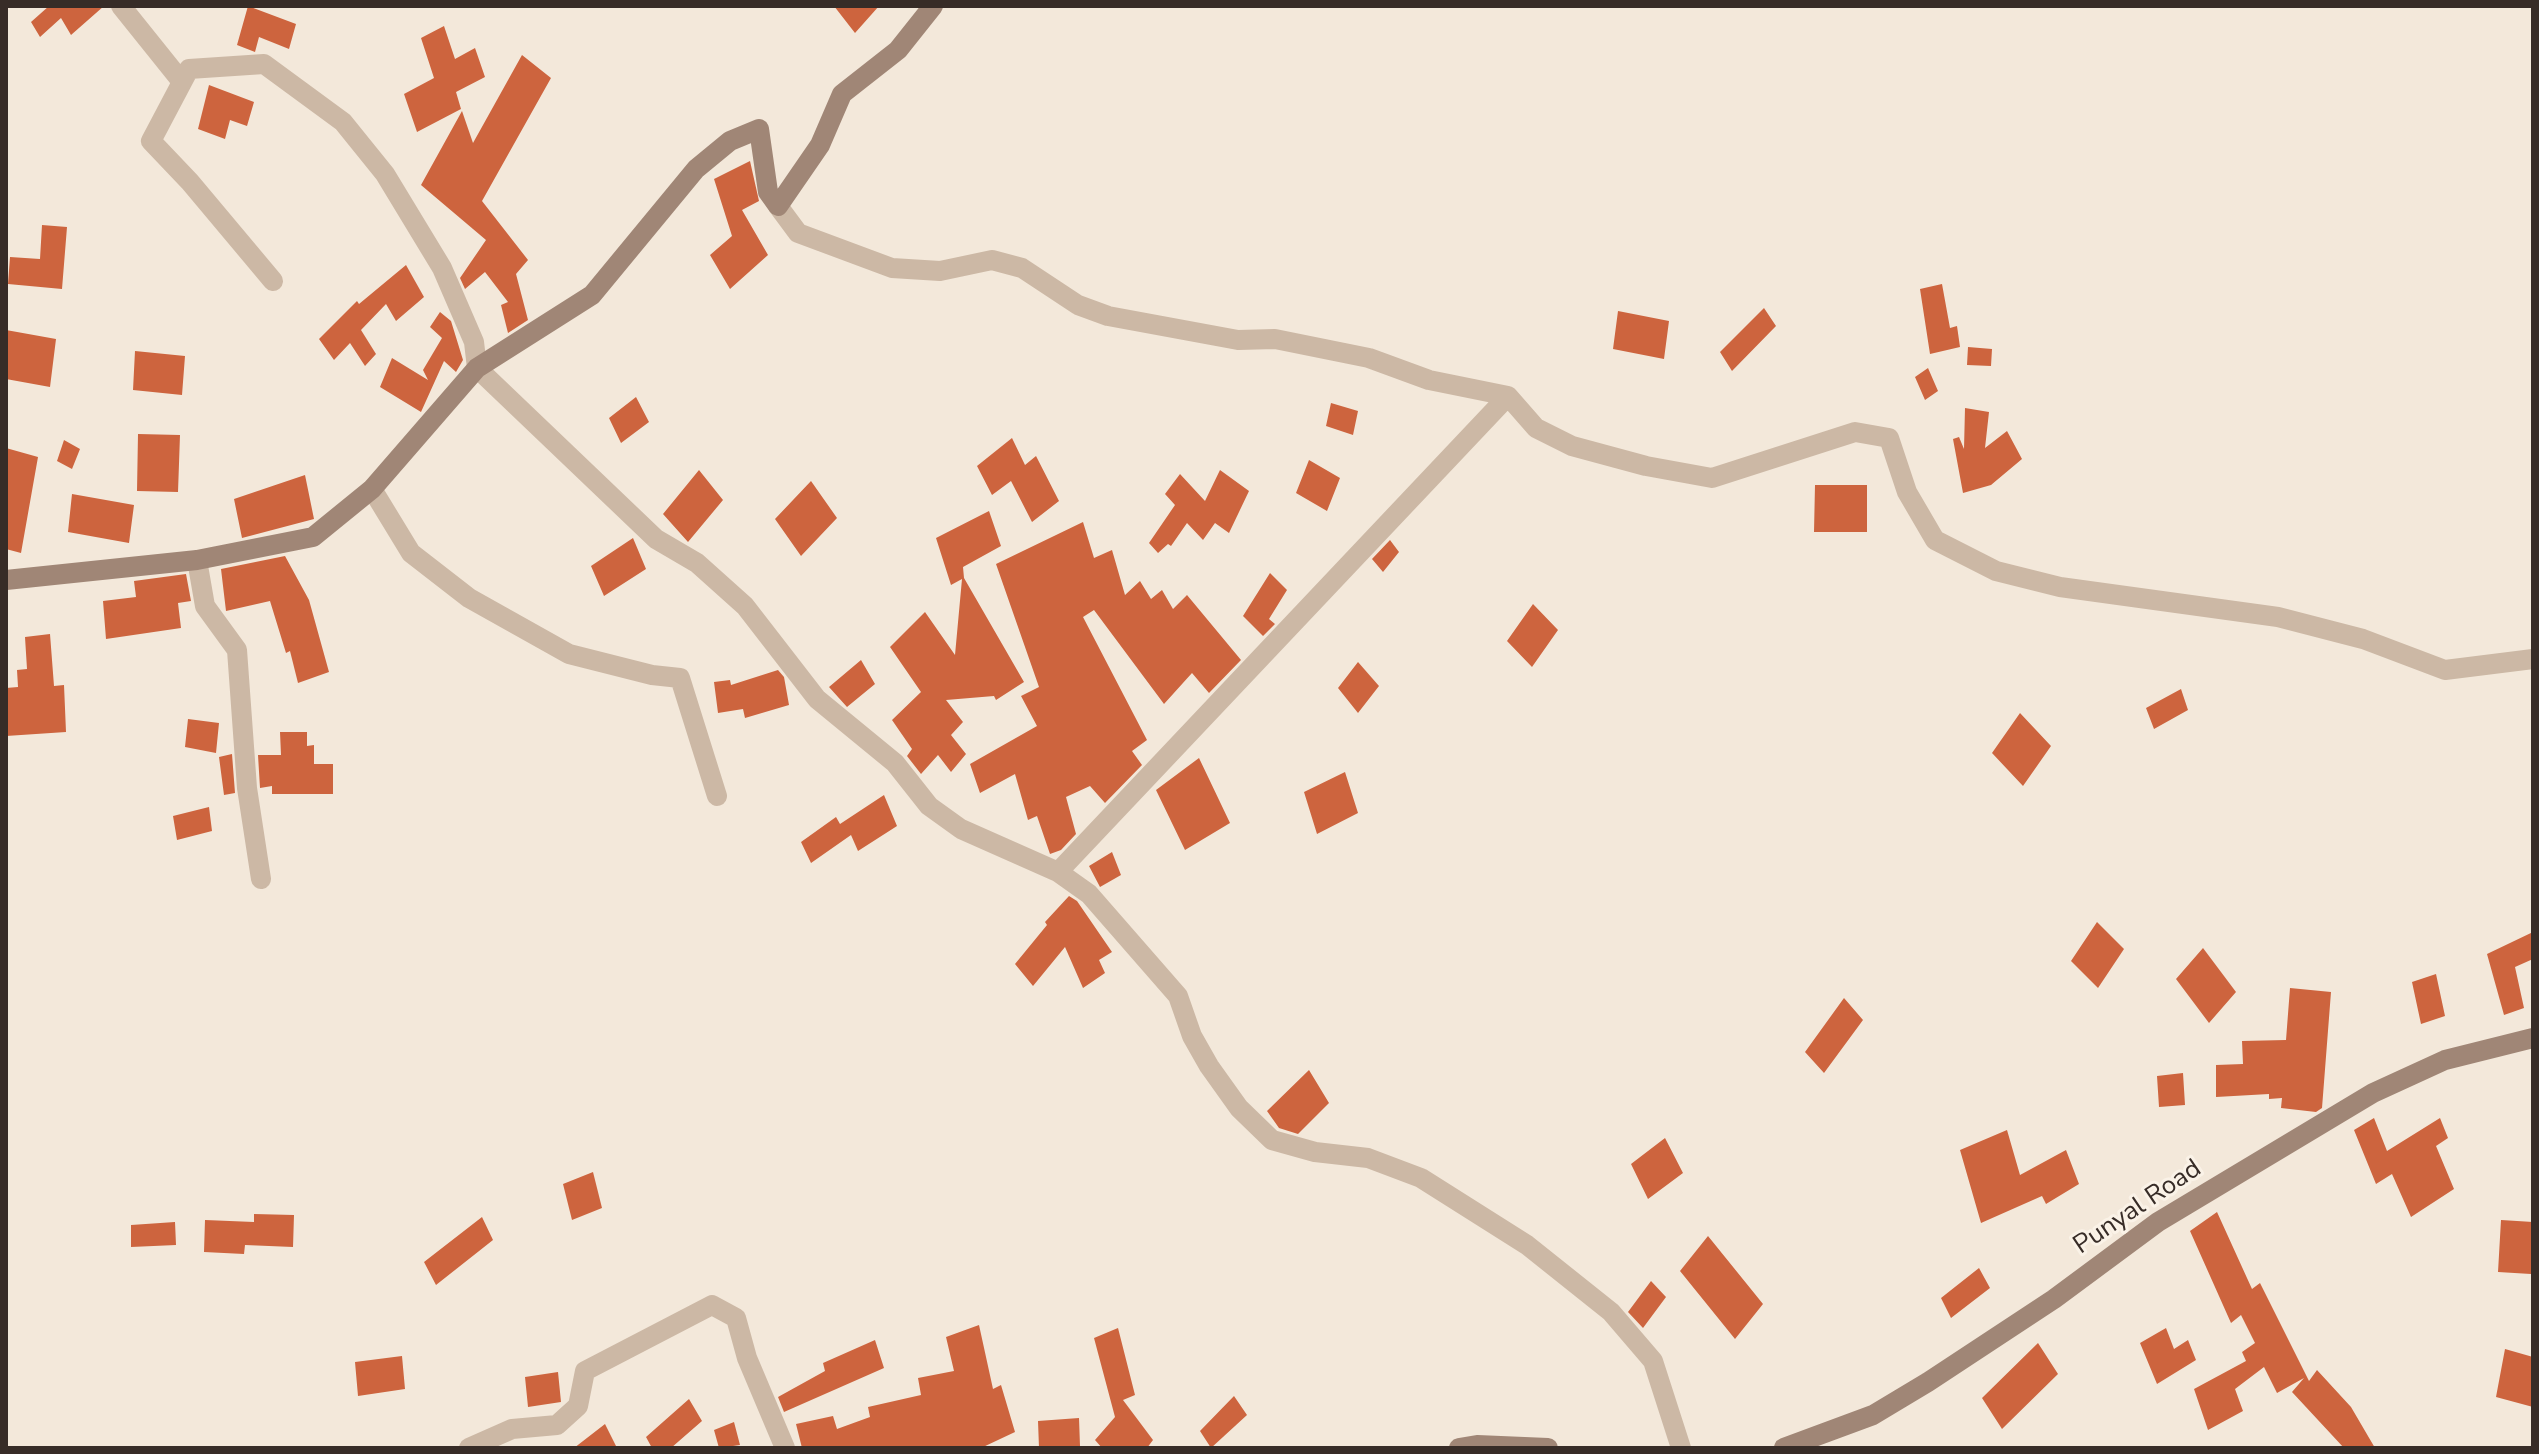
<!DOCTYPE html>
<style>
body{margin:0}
#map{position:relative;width:2539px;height:1454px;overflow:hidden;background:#f3e8da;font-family:"Nunito Sans",sans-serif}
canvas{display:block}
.frame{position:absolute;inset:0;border:8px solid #372c27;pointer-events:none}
</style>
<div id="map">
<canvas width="2539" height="1454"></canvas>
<div class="frame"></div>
</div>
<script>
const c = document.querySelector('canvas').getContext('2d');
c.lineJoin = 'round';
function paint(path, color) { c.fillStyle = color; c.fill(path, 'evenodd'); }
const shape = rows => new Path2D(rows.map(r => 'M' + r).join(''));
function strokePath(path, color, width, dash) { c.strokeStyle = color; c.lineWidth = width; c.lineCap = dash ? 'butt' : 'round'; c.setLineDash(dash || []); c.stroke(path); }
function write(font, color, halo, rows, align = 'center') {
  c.font = font + ' "Nunito Sans",sans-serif'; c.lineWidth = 6; c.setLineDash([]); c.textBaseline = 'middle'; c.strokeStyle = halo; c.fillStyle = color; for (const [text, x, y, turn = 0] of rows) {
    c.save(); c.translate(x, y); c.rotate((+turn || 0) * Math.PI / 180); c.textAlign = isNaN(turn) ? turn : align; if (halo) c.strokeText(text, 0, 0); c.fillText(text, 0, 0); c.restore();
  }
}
paint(shape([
 [49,6,104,6,71,35,61,18,40,37,31,22],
 [248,6,296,24,289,49,259,37,255,52,237,45],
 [834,6,879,6,855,33],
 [444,26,455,59,475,48,485,77,456,92,461,109,417,132,404,94,434,78,421,38],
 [522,55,551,78,482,201,528,260,516,274,528,320,508,333,501,305,508,302,485,272,465,289,460,278,486,240,421,185,462,111,473,143],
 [209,85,254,102,247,126,230,120,225,139,198,129],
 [750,161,759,201,742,210,768,255,730,289,710,255,732,236,714,179],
 [42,225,67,227,62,289,8,284,10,257,40,259],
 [406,265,424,297,396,321,386,304,361,330,376,354,365,366,350,343,334,360,319,339,357,301,359,304],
 [1942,284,1950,328,1957,326,1960,347,1930,354,1920,289],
 [1764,308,1776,326,1732,371,1720,352],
 [1618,311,1669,321,1664,359,1613,349],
 [440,312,451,321,463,360,456,372,444,361,421,412,380,387,392,358,428,380,423,370,442,338,430,327],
 [6,330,56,339,50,387,6,379],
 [1968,347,1992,349,1991,366,1967,365],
 [135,351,185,356,182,395,133,390],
 [1928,368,1938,391,1925,400,1915,377],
 [636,397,649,422,621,443,609,418],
 [1331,403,1358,411,1353,435,1326,426],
 [1965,408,1989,412,1985,448,2007,431,2022,459,1991,485,1963,493,1953,439,1959,437,1964,449],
 [138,434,180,435,178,492,137,491],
 [1012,438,1025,465,1036,456,1059,501,1032,522,1011,481,992,495,977,466],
 [64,440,80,449,72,469,57,461],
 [6,448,38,457,21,553,6,549],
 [1309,460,1340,478,1327,511,1296,493],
 [699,470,723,500,688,542,663,514],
 [1220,470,1249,491,1229,533,1215,523,1203,540,1187,523,1171,546,1168,544,1158,553,1149,543,1175,505,1165,494,1180,474,1205,501],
 [305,475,314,519,242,538,234,499],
 [811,481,837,518,801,556,775,519],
 [1815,485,1867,485,1867,532,1814,532],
 [72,494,134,505,129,543,68,532],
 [989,511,1001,546,963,567,964,578,1024,682,996,700,994,696,946,700,963,722,951,735,966,754,951,772,938,755,921,774,907,756,912,749,892,720,921,692,890,647,925,612,955,655,962,579,951,585,936,538],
 [1083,522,1094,558,1112,550,1125,595,1140,581,1151,599,1162,590,1173,609,1187,595,1241,660,1209,693,1192,673,1164,704,1094,610,1083,617,1147,740,1132,751,1142,765,1105,803,1090,786,1066,797,1076,834,1061,850,1050,854,1037,816,1028,820,1015,774,980,793,970,764,1037,726,1021,696,1039,687,996,564],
 [633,538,646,569,604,596,591,566],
 [1390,540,1399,552,1383,572,1372,559],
 [285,556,309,600,329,672,298,683,290,651,286,653,270,601,226,611,221,569],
 [1270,573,1287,590,1269,619,1275,624,1263,636,1243,616],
 [186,574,191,601,178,603,181,628,106,639,103,601,136,597,134,581],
 [1533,604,1558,630,1532,667,1507,641],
 [50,634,54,686,64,685,66,732,6,736,6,688,18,687,17,670,27,669,25,637],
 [861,660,875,684,847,707,829,687],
 [1358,662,1379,686,1358,713,1338,688],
 [778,670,784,677,789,705,745,718,743,709,718,713,714,682,730,680,731,685],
 [2181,689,2188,710,2154,729,2146,708],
 [2020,713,2051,746,2023,786,1992,753],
 [188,719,219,723,216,753,185,747],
 [280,732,307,732,307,746,314,745,314,764,333,764,333,794,272,794,272,786,260,788,258,755,281,755],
 [232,754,235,793,224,795,219,757],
 [1199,758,1230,823,1185,850,1156,790],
 [1345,772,1358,813,1317,834,1304,792],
 [884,795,897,826,858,851,851,835,811,863,801,842,836,817,840,824],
 [209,807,212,831,177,840,173,816],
 [1112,852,1121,875,1100,887,1089,866],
 [1069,896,1077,901,1112,952,1099,960,1105,973,1083,988,1065,947,1033,986,1015,964,1047,925,1045,922],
 [2097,922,2124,949,2098,988,2071,961],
 [2533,932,2533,959,2515,967,2524,1008,2504,1015,2487,954],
 [2203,948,2236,992,2209,1023,2176,979],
 [2436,974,2445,1016,2421,1024,2412,982],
 [2290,988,2331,992,2322,1108,2316,1112,2281,1108,2282,1098,2269,1099,2269,1094,2216,1097,2216,1065,2243,1064,2242,1041,2286,1040],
 [1844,998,1863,1020,1824,1073,1805,1052],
 [1309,1070,1329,1103,1298,1134,1279,1128,1267,1111],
 [2183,1073,2185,1105,2159,1107,2157,1076],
 [2374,1118,2387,1151,2440,1118,2448,1138,2436,1146,2454,1189,2411,1217,2392,1174,2376,1184,2354,1130],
 [2007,1130,2020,1175,2066,1150,2079,1184,2046,1204,2042,1196,1981,1223,1960,1150],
 [1665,1138,1683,1173,1648,1199,1631,1164],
 [593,1172,602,1208,572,1220,563,1184],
 [2217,1212,2252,1289,2260,1283,2309,1381,2317,1370,2351,1407,2375,1448,2344,1448,2292,1392,2304,1378,2277,1393,2264,1367,2235,1389,2243,1411,2208,1430,2194,1389,2246,1361,2242,1352,2255,1343,2241,1315,2231,1323,2190,1231],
 [254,1214,294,1215,293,1247,245,1245,244,1254,204,1252,205,1220,254,1222],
 [482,1217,493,1240,436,1285,424,1262],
 [2501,1220,2533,1222,2531,1274,2498,1272],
 [175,1222,176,1245,131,1247,131,1225],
 [1708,1236,1763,1304,1735,1339,1680,1271],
 [1979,1268,1990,1288,1951,1318,1941,1298],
 [1651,1281,1666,1297,1643,1328,1628,1312],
 [979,1325,993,1389,1001,1385,1015,1432,981,1448,802,1448,796,1424,833,1416,837,1429,870,1417,868,1407,921,1395,918,1378,954,1371,946,1337],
 [1118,1328,1135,1395,1123,1400,1153,1440,1147,1448,1102,1448,1095,1440,1115,1417,1094,1338],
 [2166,1328,2174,1349,2188,1340,2196,1360,2157,1384,2140,1343],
 [875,1340,884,1368,784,1412,778,1397,825,1371,823,1363],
 [2038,1343,2058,1374,2002,1429,1982,1398],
 [2505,1349,2533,1357,2533,1407,2496,1397],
 [402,1356,405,1389,358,1396,355,1362],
 [558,1372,561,1402,528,1407,525,1377],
 [1234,1396,1247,1415,1211,1448,1200,1431],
 [689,1399,702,1421,671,1448,652,1448,646,1437],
 [1079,1418,1080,1446,1039,1448,1038,1421],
 [734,1422,740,1445,719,1448,714,1430],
 [605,1424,617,1448,574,1448]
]), '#cd643e');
strokePath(shape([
 [121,6,182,82],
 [778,206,798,233,892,268,940,271,992,260,1022,268,1078,305,1108,316,1238,340,1275,339,1369,358,1429,380,1508,396,1536,428,1572,446,1646,466,1712,478,1855,432,1889,438,1907,492,1935,540,1996,571,2060,587,2278,617,2363,639,2445,670,2533,659],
 [273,281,190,182,151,141,189,69,264,64,343,122,385,174,442,268,474,342,477,368,656,539,697,563,745,606,817,699,895,763,929,806,961,829,1058,872,1089,894,1178,996,1192,1036,1209,1066,1239,1108,1272,1140,1315,1152,1368,1158,1421,1178,1527,1245,1611,1312,1653,1361,1681,1448],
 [372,489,411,553,469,598,569,654,652,675,680,678,717,796],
 [197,560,205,606,237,650,247,788,261,879],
 [1058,872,1508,396],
 [469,1448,512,1429,557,1425,578,1406,585,1371,712,1305,736,1318,747,1358,785,1448]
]), '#ccb8a5', 20);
strokePath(shape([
 [6,580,197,560,313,537,372,489,477,368,592,295,696,169,730,141,759,129,768,192,778,206,820,145,842,94,898,50,933,6],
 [1459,1448,1477,1445,1548,1448],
 [1784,1448,1873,1415,1928,1382,2054,1299,2158,1222,2373,1093,2445,1060,2533,1038]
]), '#a08676', 20);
write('26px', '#372c27', '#faf2e7', [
 ["Punyal Road",2138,1208,-34]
]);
</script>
